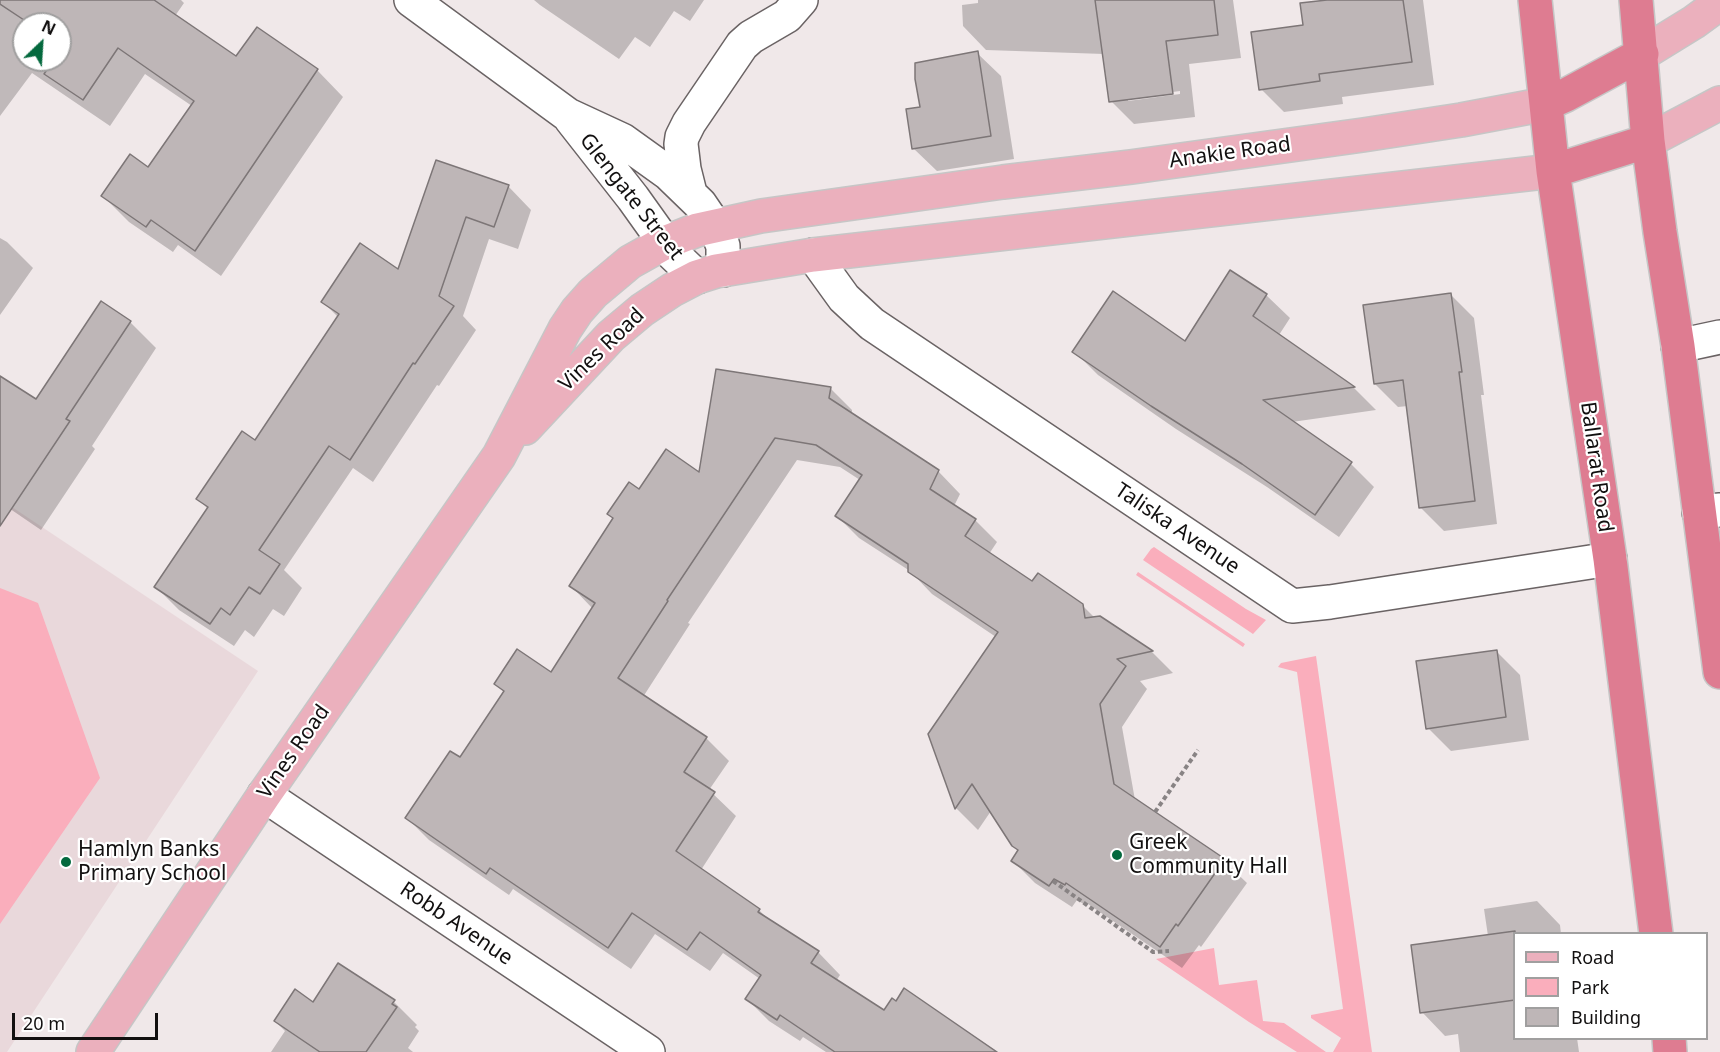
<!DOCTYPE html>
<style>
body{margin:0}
#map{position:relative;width:1720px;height:1052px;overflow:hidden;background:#f0e8e9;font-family:"Noto Sans",sans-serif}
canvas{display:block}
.legend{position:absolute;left:1513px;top:932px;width:195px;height:108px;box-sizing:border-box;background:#fff;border:2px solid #a09f9f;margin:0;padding:8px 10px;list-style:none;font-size:18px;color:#121010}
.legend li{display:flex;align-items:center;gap:12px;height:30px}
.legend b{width:30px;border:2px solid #a09f9f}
.north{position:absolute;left:12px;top:12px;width:60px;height:60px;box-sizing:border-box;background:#fff;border:2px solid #a09f9f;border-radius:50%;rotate:25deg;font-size:16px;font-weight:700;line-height:24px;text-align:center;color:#121010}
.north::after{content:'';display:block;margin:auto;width:21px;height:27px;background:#04693e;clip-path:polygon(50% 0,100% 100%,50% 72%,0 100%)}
.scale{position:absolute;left:12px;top:1013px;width:146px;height:27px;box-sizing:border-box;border:3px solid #121010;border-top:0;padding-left:8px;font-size:18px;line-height:21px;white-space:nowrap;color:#121010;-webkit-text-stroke:4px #fff;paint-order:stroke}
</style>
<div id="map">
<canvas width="1720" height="1052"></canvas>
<ul class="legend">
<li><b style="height:8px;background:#ebb0bd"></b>Road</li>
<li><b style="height:16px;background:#faaebc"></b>Park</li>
<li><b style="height:16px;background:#beb6b7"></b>Building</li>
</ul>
<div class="north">N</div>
<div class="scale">20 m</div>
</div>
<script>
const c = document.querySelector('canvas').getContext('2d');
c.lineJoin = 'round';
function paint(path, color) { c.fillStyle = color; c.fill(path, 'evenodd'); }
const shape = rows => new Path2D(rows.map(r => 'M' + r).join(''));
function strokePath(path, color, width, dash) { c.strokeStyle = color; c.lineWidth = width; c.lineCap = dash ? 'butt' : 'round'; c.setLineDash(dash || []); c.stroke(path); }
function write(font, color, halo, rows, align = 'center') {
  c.font = font + ' "Noto Sans",sans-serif'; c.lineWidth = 4.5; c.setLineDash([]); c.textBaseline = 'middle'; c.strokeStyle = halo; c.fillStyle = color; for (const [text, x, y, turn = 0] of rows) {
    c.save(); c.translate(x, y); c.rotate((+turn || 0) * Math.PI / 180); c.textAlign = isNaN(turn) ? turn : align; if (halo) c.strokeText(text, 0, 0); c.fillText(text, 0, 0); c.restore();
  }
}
paint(shape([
 [0,499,258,671,7,1052,0,1052]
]), '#e9d8db');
paint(shape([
 [1154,547,1246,609,1266,620,1253,634,1143,560,1151,549],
 [1138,572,1245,644,1243,647,1136,575],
 [0,588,38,603,100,778,0,924],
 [1316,656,1372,1052,1333,1052,1341,1038,1311,1018,1311,1015,1343,1009,1297,672,1278,667,1281,663],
 [1214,948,1219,985,1257,980,1263,1021,1284,1023,1326,1052,1297,1052,1249,1022,1156,959]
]), '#faaebc');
paint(shape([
 [0,0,181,0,184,3,175,16,236,58,317,70,343,97,221,276,178,245,173,252,129,222,103,196,148,170,192,106,145,74,110,126,32,73,0,116],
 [24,24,60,24,60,60,24,60],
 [534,0,704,0,690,21,674,11,650,47,635,37,619,59,540,5],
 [978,0,1233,0,1241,58,1189,64,1195,117,1134,124,1111,101,1104,54,986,50,963,26,962,5,978,3],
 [1180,91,1180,94,1128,101,1128,98],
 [1336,0,1423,0,1434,85,1342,97,1343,104,1284,112,1261,89,1305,27],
 [977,53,1001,76,1014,159,937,171,913,148,921,108],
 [437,162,508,186,531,210,518,249,489,239,463,316,476,330,439,386,437,385,373,482,353,468,284,570,302,588,284,616,273,609,254,637,245,630,234,646,179,610,156,587,208,509,198,499,255,442,339,318,323,302,399,271],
 [0,238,7,242,33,268,0,315],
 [1231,272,1266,295,1290,318,1279,335,1354,388,1376,410,1292,422,1351,464,1374,487,1339,537,1267,487,1176,429,1098,375,1074,351,1185,343],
 [1450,294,1474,318,1484,395,1481,395,1497,524,1444,531,1420,507,1408,406,1398,407,1375,384],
 [130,322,156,348,92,446,95,449,41,530,0,502,0,416,36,401],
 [830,388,852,410,852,414,938,471,960,494,954,506,975,520,997,542,989,554,1032,583,1082,605,1095,618,1100,617,1152,652,1173,673,1140,681,1147,689,1122,727,1135,800,1224,861,1247,883,1201,947,1199,945,1182,968,1088,904,1087,906,1077,900,1072,907,1035,883,1013,861,1019,852,1013,845,991,811,978,830,956,808,930,735,996,637,932,594,910,571,859,538,837,516,860,480,840,467,797,460,688,623,690,624,643,697,706,738,729,761,709,790,736,816,701,870,759,910,772,923,818,952,840,975,836,981,885,1012,896,1003,905,990,998,1052,826,1052,803,1037,800,1041,769,1021,747,999,760,979,723,953,710,971,655,934,631,969,513,889,509,895,429,840,407,818,460,760,505,693,495,684,551,674,593,609,571,586,639,491,700,474],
 [1496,651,1520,675,1529,740,1451,751,1428,728],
 [1537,901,1560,925,1561,934,1514,934,1514,1038,1577,1038,1579,1052,1460,1052,1458,1034,1445,1036,1422,1012,1488,936,1484,909],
 [394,1002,417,1025,415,1027,419,1031,408,1048,413,1052,271,1052,285,1031,275,1021,313,1004]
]), '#0003');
const building = shape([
 [0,0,154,0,236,56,257,27,318,69,195,251,151,220,146,227,101,196,130,154,148,167,194,101,118,48,83,100,44,74,54,60,60,60,60,52,63,47,60,45,60,24,30,24,0,4,0,0],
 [1095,0,1214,0,1218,35,1166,41,1173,94,1109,102,1095,0],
 [1327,0,1403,0,1412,62,1319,74,1320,81,1259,90,1251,32,1303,25,1300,3,1327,0],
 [978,51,991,136,912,149,906,109,920,107,915,79,915,63,978,51],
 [436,160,509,185,494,227,466,217,439,296,454,306,415,364,413,363,350,460,329,446,259,550,280,564,260,594,249,587,230,615,221,608,210,624,154,587,208,507,196,499,242,431,255,440,339,314,321,302,360,243,398,269,436,160],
 [1230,270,1267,294,1253,316,1355,387,1263,400,1352,462,1315,515,1242,464,1151,406,1072,352,1113,291,1185,341,1230,270],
 [1451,293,1462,372,1459,372,1475,501,1419,508,1403,380,1374,384,1363,305,1451,293],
 [101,301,131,321,66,419,70,421,0,526,0,376,36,399,101,301],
 [716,369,831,387,829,398,939,470,930,489,976,519,965,536,1032,581,1038,573,1083,604,1085,618,1100,616,1153,651,1117,659,1126,666,1100,704,1114,784,1225,859,1178,926,1176,924,1160,947,1066,883,1065,885,1054,879,1049,886,1011,861,1018,850,1012,846,972,784,955,809,928,734,998,632,908,572,908,564,835,516,862,475,816,445,775,438,667,600,668,601,618,678,707,737,684,772,715,792,676,851,760,909,758,912,819,951,811,963,884,1010,892,998,896,1001,904,988,997,1052,835,1052,780,1015,777,1020,745,999,761,975,700,932,687,950,632,913,608,948,490,868,486,874,405,818,450,751,460,757,504,691,494,684,517,649,551,672,595,603,569,586,613,518,607,514,629,482,639,489,666,449,699,472,716,369],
 [1497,650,1506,717,1426,729,1416,661,1497,650],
 [1515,931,1515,1000,1420,1013,1411,945,1515,931],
 [338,963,395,1000,392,1004,397,1007,366,1052,320,1052,274,1021,295,989,313,1002,338,963]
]);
paint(building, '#beb6b7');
strokePath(building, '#7d7677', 1.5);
const minor = shape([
 [411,0,568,115,622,140,668,173,700,204,715,226,723,246,723,270],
 [571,119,633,198,673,254,697,277],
 [690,193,684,169,681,144,682,137,689,123,742,45,751,37,787,16,801,0],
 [813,255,844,298,872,324,1292,606,1330,602,1610,559],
 [1678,346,1720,337],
 [1699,512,1720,510],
 [264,795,648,1052]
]);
const major = shape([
 [1642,54,1694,22,1720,3],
 [1648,141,1720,103],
 [525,428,611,336,642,310,672,290,697,277,716,271,813,255,1553,171],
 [93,1052,264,795,499,456,565,329,577,311,593,293,630,262,664,243,697,230,761,216,1003,182,1131,167,1363,135,1461,120,1546,104]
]);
const highway = shape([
 [1535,0,1553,171,1610,559,1656,934],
 [1636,0,1648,141,1660,232,1678,346,1720,672],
 [1546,104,1566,95,1642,54],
 [1553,171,1648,141],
 [1669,1038,1670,1052]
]);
strokePath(minor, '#6a6364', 36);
strokePath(major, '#c6c6c6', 36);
strokePath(highway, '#c6c6c6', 36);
strokePath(shape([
 [1155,812,1198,750],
 [1053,881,1153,952,1169,951]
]), '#888384', 4, [4.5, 3]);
strokePath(minor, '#fff', 33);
strokePath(major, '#ebb0bd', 33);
strokePath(highway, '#de7c91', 33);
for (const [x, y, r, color] of [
 [1117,855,6,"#04693e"],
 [66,862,6,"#04693e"]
]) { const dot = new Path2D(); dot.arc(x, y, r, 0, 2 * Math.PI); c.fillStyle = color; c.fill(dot); strokePath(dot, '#fff', 2); }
write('21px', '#121010', '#fff', [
 ["Anakie Road",1230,153,-8],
 ["Glengate Street",631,197,52],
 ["Vines Road",602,350,-44],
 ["Ballarat Road",1596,467,82],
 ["Taliska Avenue",1177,529,34],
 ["Vines Road",294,752,-55],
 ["Robb Avenue",456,924,34]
]);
write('21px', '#121010', '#fff', [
 ["Greek",1129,843],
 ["Community Hall",1129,867],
 ["Hamlyn Banks",78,850],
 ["Primary School",78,874]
], 'left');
</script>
